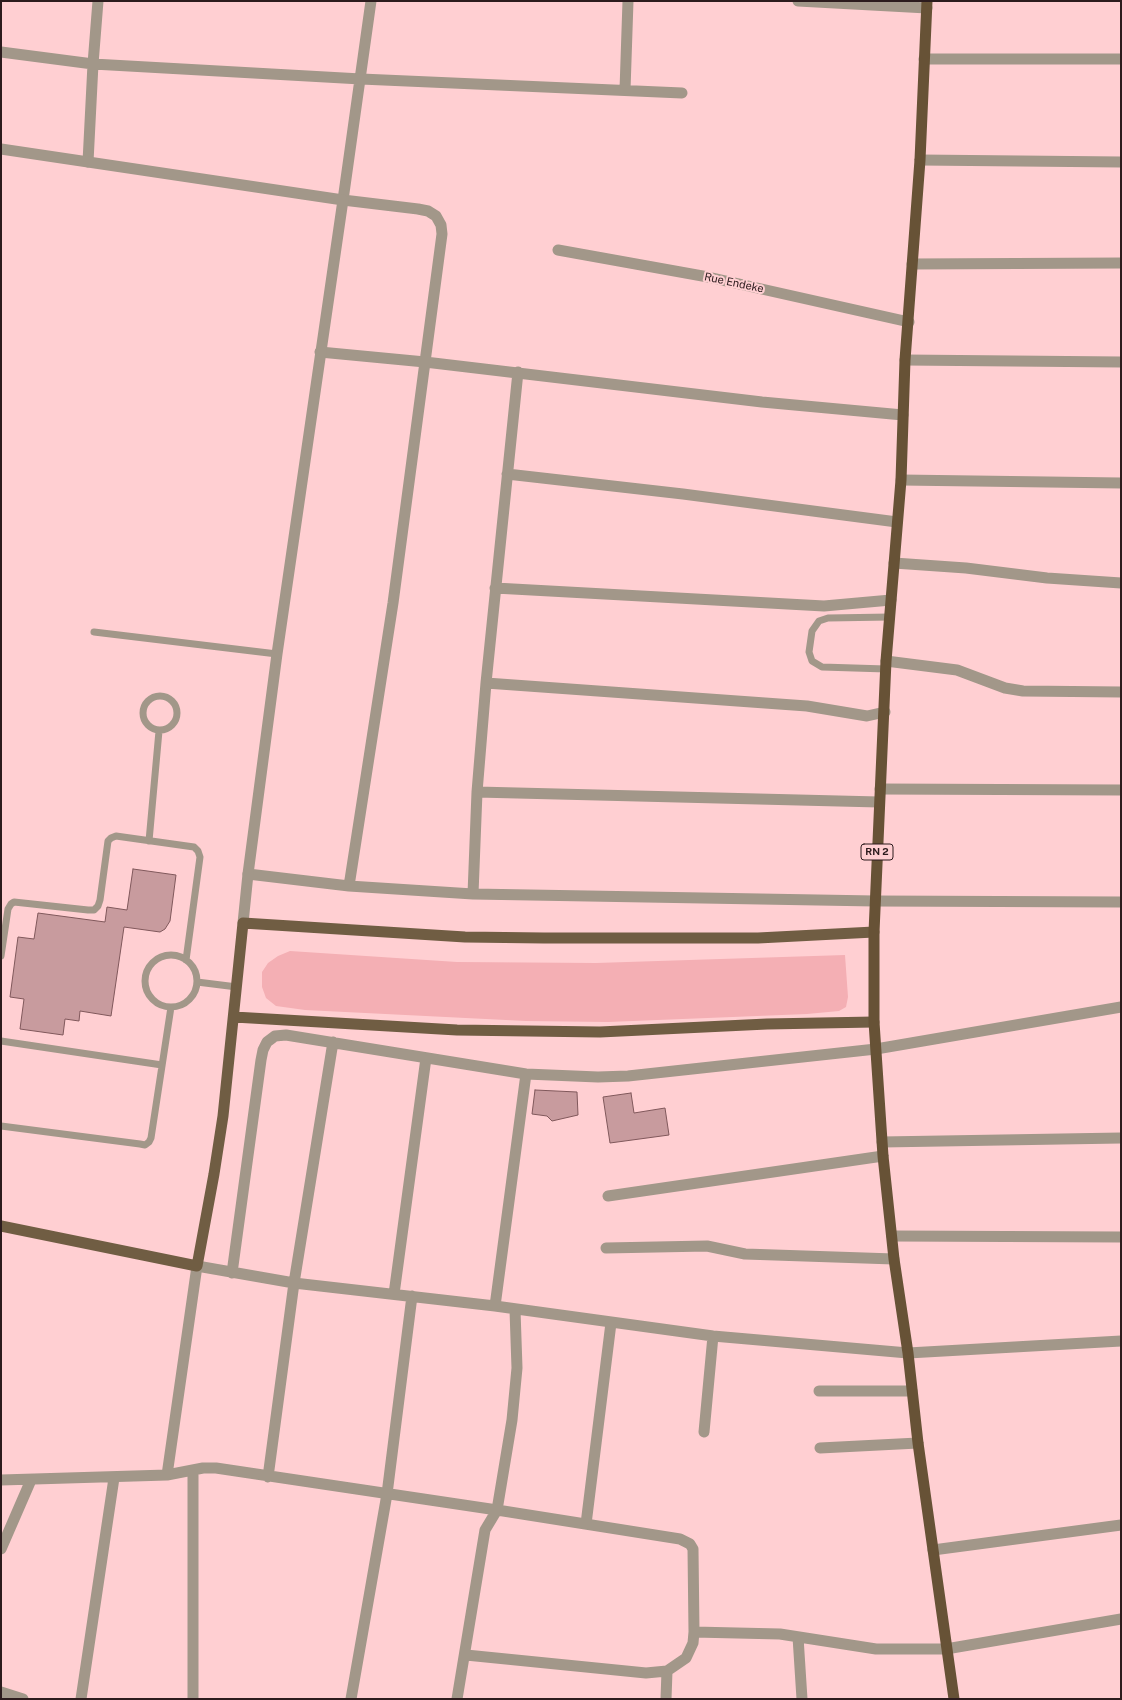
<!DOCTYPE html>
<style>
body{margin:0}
#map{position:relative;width:1122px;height:1700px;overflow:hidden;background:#ffcfd2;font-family:"Public Sans",sans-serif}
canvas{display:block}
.frame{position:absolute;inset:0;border:2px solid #2c1b1d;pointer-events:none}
</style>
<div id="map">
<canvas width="1122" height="1700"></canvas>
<div class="frame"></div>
</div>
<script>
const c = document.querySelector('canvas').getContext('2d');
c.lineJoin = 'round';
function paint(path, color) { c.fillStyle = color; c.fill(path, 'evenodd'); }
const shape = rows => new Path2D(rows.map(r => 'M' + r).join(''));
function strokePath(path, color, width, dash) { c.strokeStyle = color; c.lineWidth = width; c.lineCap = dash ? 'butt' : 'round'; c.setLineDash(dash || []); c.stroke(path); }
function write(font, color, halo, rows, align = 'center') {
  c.font = font + ' "Public Sans",sans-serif'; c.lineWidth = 4; c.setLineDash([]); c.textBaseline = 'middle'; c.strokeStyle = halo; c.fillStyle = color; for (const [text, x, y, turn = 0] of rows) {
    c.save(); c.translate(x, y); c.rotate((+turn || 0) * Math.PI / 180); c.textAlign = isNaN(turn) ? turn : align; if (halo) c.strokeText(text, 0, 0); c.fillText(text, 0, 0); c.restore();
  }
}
paint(shape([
 [290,951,457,962,596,963,845,955,848,997,846,1007,839,1011,807,1014,608,1022,526,1021,305,1010,276,1006,266,998,262,987,262,972,268,963,278,956]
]), '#f4afb4');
const building = shape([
 [133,869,176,875,170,921,165,929,160,932,124,927,111,1016,80,1011,79,1021,65,1019,63,1035,20,1029,24,999,10,997,18,937,34,939,38,913,105,922,107,907,127,910,133,869],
 [535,1090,577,1092,578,1115,552,1121,547,1116,532,1114,535,1090],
 [631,1093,634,1113,665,1108,669,1135,610,1143,603,1097,631,1093]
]);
paint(building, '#c89b9e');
strokePath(building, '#80585b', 1);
strokePath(shape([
 [94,632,277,654],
 [886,669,822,667,812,661,809,652,812,631,819,621,828,618,890,617],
 '143 713a17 17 0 1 1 34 0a17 17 0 1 1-34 0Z',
 [149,841,159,731],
 '145 981a26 26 0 1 1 52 0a26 26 0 1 1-52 0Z',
 [1,956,8,909,11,904,14,902,88,910,94,910,98,906,100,900,108,841,111,838,116,836,194,847,198,851,200,857,186,960],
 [197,982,237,987],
 [1,1041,162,1065],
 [1,1126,140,1144,145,1145,149,1142,151,1138,171,1007]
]), '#a29789', 7);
strokePath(shape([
 [798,1,927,8],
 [1,52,93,64,361,79,682,93],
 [924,59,1121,59],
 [625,90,628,1],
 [920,160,1121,162],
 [88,162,93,64,98,1],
 [558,250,708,277,909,322],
 [912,264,1121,263],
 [320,352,425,362,762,402,903,415],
 [905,360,1121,362],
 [507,474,683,494,897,522],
 [901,480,1121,483],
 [894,563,966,568,1047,578,1121,583],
 [495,588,824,606,891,600],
 [886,661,957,670,1005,688,1023,691,1121,692],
 [486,683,807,706,867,716,885,712],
 [880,789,1121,790],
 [477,792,879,802],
 [248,874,349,886,473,894,875,901,1121,902],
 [349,886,393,603,442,234,441,225,436,216,428,211,418,209,343,200,371,1],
 [473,894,477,792,486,683,518,372],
 [882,1142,1121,1138],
 [608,1196,883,1156],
 [892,1236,1121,1237],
 [606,1248,707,1246,745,1254,894,1259],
 [232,1273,261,1060,263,1050,267,1042,275,1036,286,1035,526,1074,598,1077,628,1076,876,1049,1121,1007],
 [394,1294,426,1058],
 [495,1306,526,1074],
 [819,1391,912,1391],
 [704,1432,713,1336],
 [820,1448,918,1443],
 [193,1470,193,1699],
 [167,1475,197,1266,294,1283,495,1306,713,1336,908,1353,1121,1341],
 [268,1477,294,1283,333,1042],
 [1,1480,167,1475,203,1468,216,1468,497,1510,680,1539,690,1544,693,1549,694,1632,693,1643,686,1658,667,1671,646,1673,466,1655],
 [586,1524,611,1323],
 [1,1549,31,1480],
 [933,1550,1121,1525],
 [694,1632,780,1634,876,1649,946,1649,1121,1619],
 [798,1637,802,1699],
 [1,1692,23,1699],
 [81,1699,114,1478],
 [351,1699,387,1494,412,1296],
 [457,1699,485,1530,497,1510,512,1420,517,1368,515,1310],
 [666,1699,667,1671]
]), '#a29789', 11);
strokePath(shape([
 [1,149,343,200,277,654,248,874,243,923]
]), '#a29789', 11);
strokePath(shape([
 [234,1017,457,1030,600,1032,767,1024,874,1022],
 [1,1226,197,1266,214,1174,223,1116,243,923,465,937,544,938,758,938,874,932]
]), '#705d43', 11);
strokePath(shape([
 [927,1,920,160,905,360,901,480,886,661,874,932,874,1022,883,1156,894,1259,908,1353,918,1443,954,1699]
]), '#675236', 11);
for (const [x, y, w] of [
 [877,852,32]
]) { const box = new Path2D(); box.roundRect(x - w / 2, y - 8, w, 16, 3); c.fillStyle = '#ffcfd2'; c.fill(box); strokePath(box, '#2c1b1d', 1); }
write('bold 10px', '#2c1b1d', null, [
 ["RN 2",877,852]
]);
write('11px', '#2c1b1d', '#ffcfd2', [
 ["Rue Endeke",734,283,12]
]);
</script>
